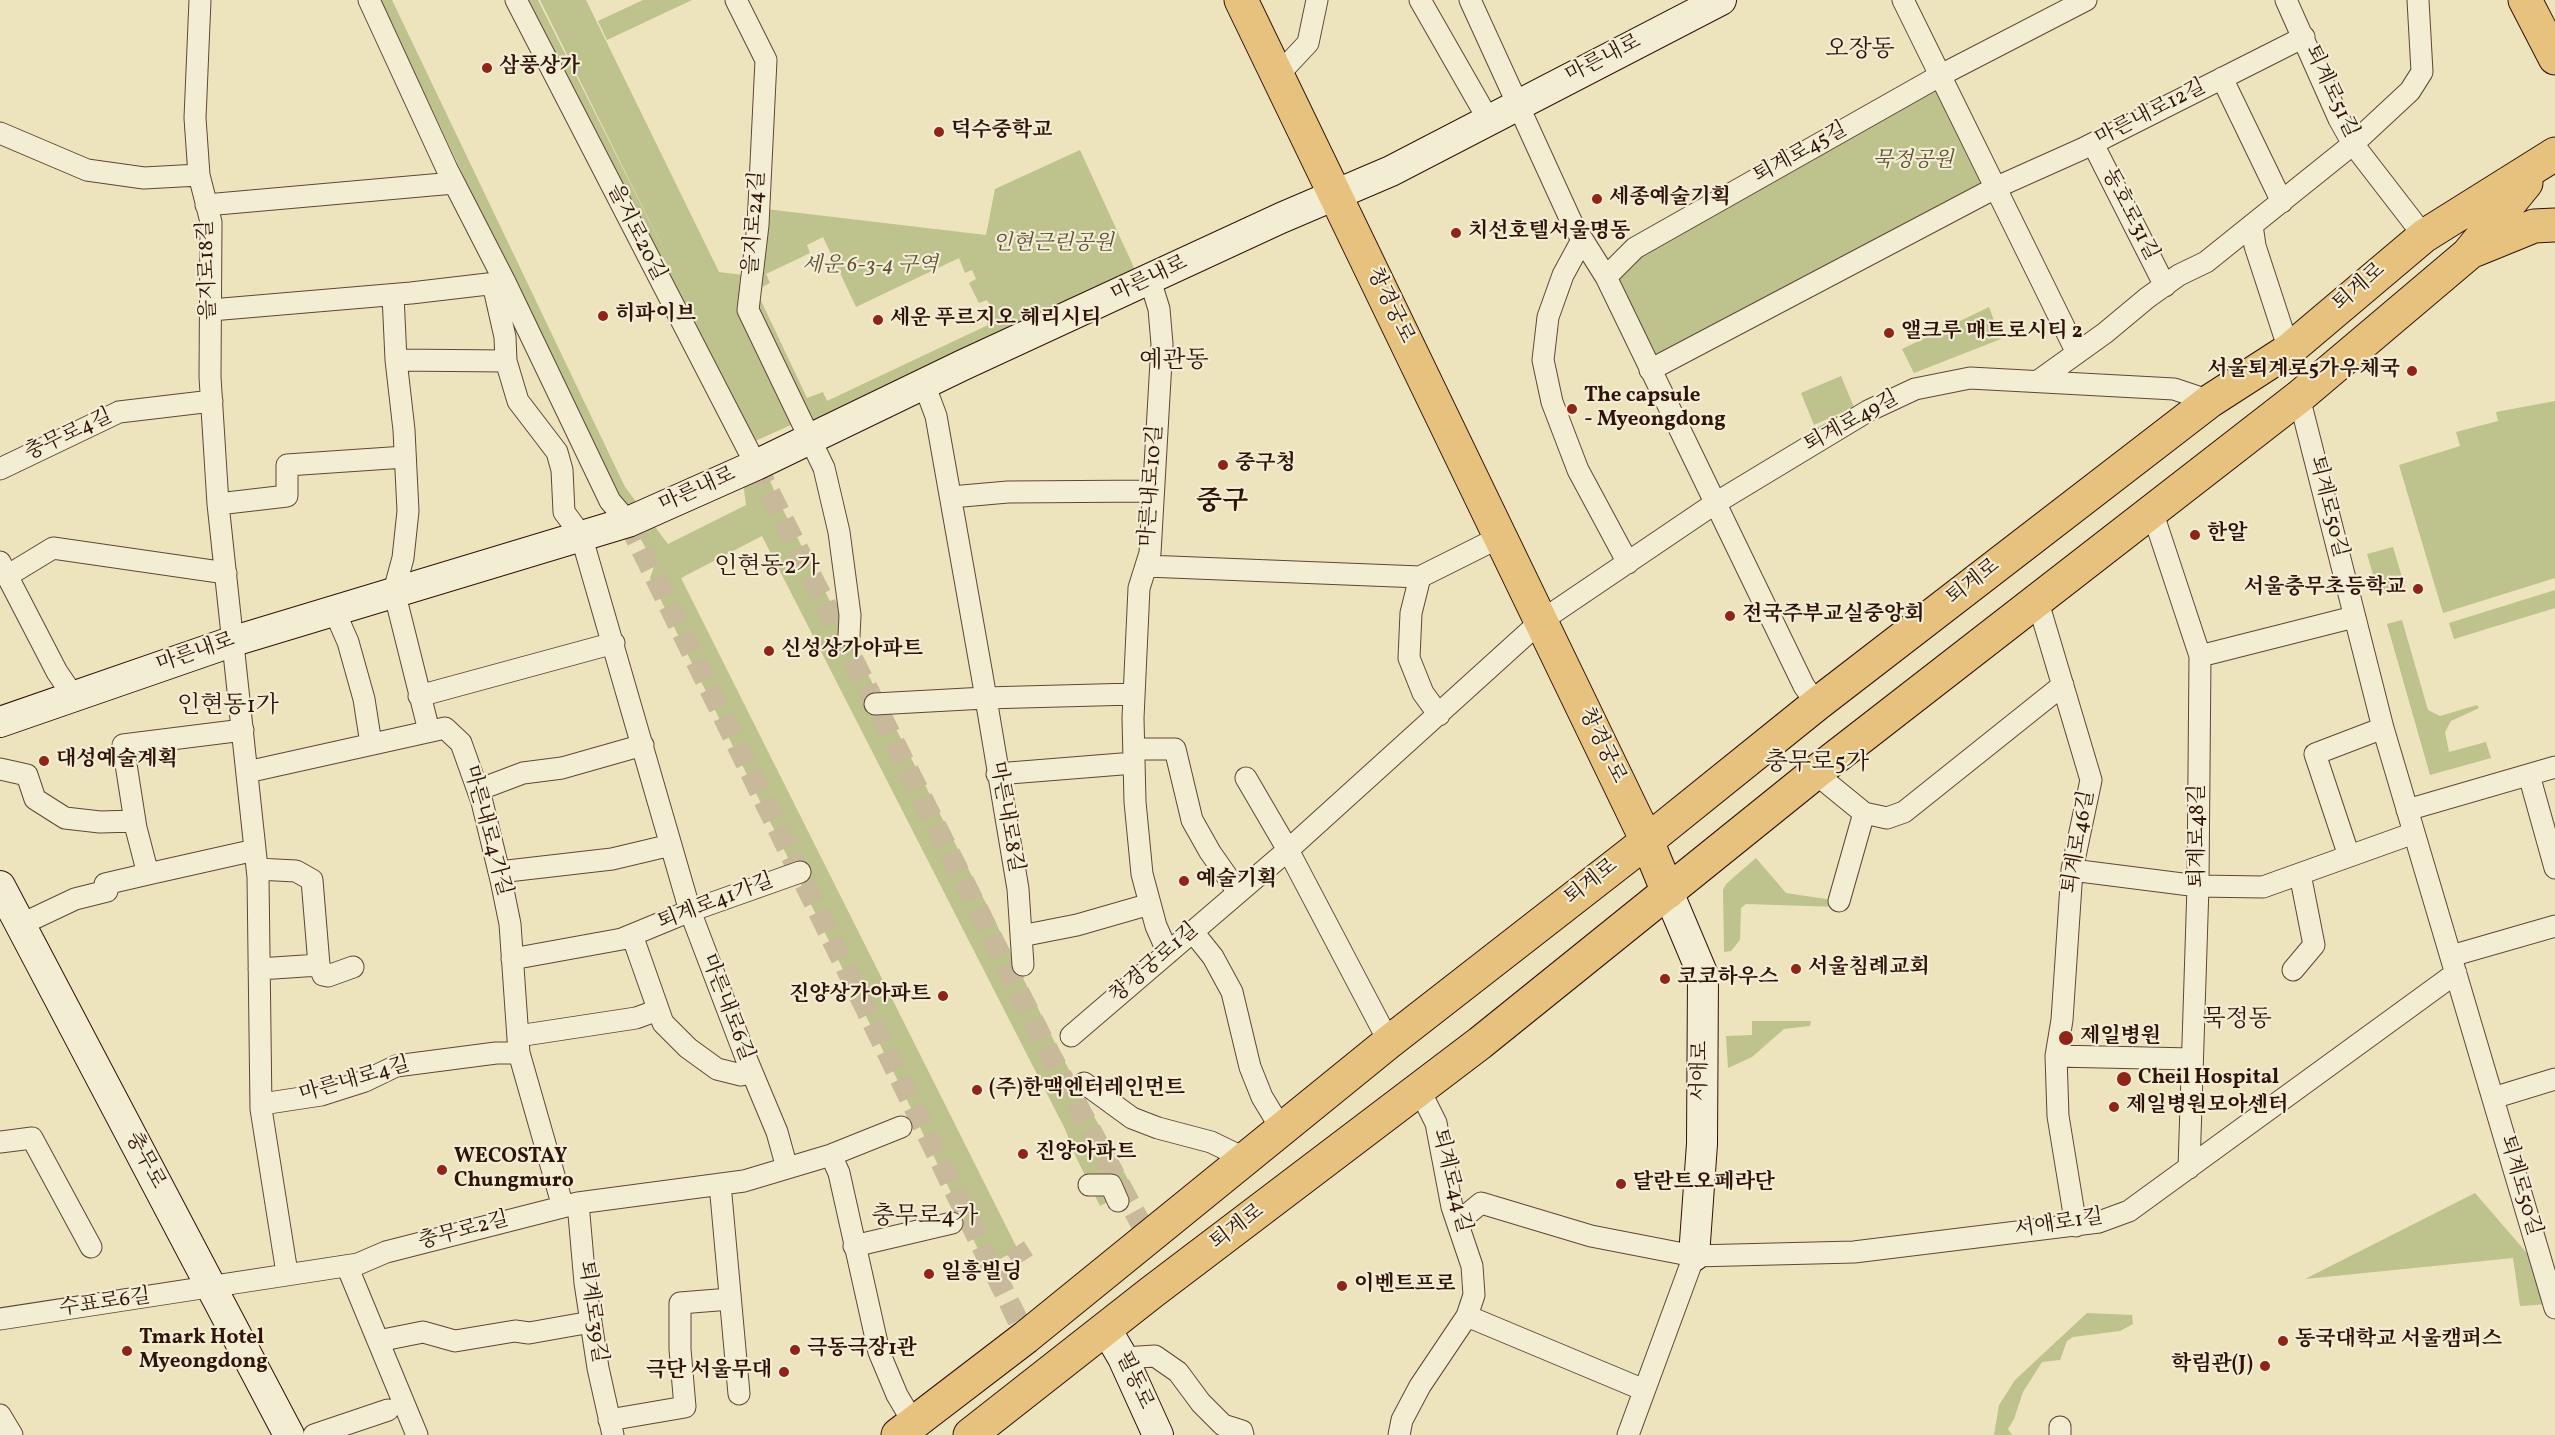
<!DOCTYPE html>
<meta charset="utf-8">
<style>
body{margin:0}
canvas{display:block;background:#ede3bd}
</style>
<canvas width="2555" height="1435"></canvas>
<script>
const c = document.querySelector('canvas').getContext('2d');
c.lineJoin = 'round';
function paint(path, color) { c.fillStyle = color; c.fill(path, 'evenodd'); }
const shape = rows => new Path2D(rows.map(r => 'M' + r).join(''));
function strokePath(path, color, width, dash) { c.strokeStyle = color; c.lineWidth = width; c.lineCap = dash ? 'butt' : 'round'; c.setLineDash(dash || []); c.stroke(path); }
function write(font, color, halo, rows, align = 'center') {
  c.font = font + ' Vollkorn,"Noto Serif KR",serif'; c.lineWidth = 4.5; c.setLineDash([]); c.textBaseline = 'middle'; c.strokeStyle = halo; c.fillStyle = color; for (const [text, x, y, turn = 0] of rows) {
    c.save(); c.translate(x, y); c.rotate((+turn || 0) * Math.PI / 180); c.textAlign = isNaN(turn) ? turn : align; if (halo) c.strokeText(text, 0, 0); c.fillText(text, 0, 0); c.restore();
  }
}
paint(shape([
 [380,0,392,0,625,487,668,544,746,505,735,421,521,0,538,0,671,264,540,0,586,0,719,272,751,276,746,309,800,421,753,442,781,506,990,911,1059,1051,1133,1189,1100,1206,1076,1157,1065,1129,762,536,681,578,1018,1250,986,1266,898,1081,650,578,655,564,616,496],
 [643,0,692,0,607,40,598,21],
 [1940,83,1990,184,1653,363,1615,283,1637,254],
 [1080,150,1136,272,811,439,748,310,757,208,986,235,995,189],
 [823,237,856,307,959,258,965,273,972,270,976,279,969,283,979,303,987,300,992,310,983,315,988,325,827,401,823,392,807,398,756,290,770,283,766,274,810,253,807,245],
 [1989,307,2001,339,1914,373,1902,349],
 [1841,376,1854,407,1814,425,1801,393],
 [2555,401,2555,578,2443,613,2399,465,2460,446,2456,432,2498,421,2496,412],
 [2393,547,2405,587,2379,595,2367,554],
 [2555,590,2555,608,2454,639,2449,623],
 [2402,620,2428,710,2440,716,2477,705,2479,708,2451,721,2445,732,2449,752,2486,742,2491,758,2430,775,2387,624],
 [1756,858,1786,893,1839,901,1838,907,1746,904,1741,908,1740,940,1731,951,1724,952,1723,890,1726,884],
 [1752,1021,1811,1021,1810,1026,1784,1029,1752,1057,1728,1068,1726,1036,1752,1035],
 [2475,1193,2532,1259,2550,1304,2520,1306,2513,1258,2305,1279],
 [2087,1313,2132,1315,2133,1324,2120,1331,2073,1337,2067,1341,2060,1360,2042,1362,2023,1392,2014,1419,2008,1429,2012,1435,1994,1435,1999,1405,2015,1380]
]), '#bec28d');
strokePath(shape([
 [756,465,1050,1054,1148,1237],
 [628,522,1026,1337],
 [1015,1247,1024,1261]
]), '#c7b999', 21, [21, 10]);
const street = shape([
 [200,0,195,118,199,175,211,222,210,377,218,504,258,877,261,1109,287,1273],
 [369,0,447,169,505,282,610,501,628,522],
 [516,0,756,465],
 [736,0,766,60,758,225,748,310,824,468,839,532,850,615,849,636],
 [1420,0,1488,119],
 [1470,0,1572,223,1606,277,1804,686,1817,704],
 [1903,0,2077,353],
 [2286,0,2339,119,2353,144,2424,236],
 [1278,75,1308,43,1317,0],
 [2222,78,2282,202],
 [0,133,87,170,144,178,199,175],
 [2093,144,2165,286],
 [206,205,454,183],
 [2252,225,2255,246,2289,350],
 [1582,240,1563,275,1548,317,1543,360,1552,402,1578,470,1628,563],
 [1606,277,1635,248,1941,75,2086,0],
 [1150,280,1159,309,1162,344,1150,553,1139,588,1133,718,1135,802,1142,874,1156,926,1168,953],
 [493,284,505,337,506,361,518,401,557,452,562,470,564,512,581,535,690,911,746,1058,777,1132,787,1168],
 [393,295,396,360,404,430,408,511,403,558,394,591,429,731],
 [211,310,411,293,505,282],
 [396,360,506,361],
 [1650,370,1997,187,2082,149,2304,37],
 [2038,381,2105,333,2147,298,2179,275,2206,262,2353,144,2410,91,2422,72,2418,0],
 [924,384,936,416,982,675,1018,889,1023,965],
 [2299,397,2383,728,2555,1308],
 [0,469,119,412,212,401],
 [951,497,1008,492,1153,491],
 [218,504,287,496,287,465,405,457],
 [2152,511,2200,656,2198,886,2189,1168],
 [0,562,57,672,74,697],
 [1146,566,1420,577,1500,537],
 [7,576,53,548,226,573],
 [1420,577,1411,613,1409,658,1423,693,1439,715],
 [2037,599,2091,780,2072,870,2062,1020,2056,1056,2058,1116,2076,1226],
 [334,610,348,642,364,699,371,744],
 [2200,656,2354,617],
 [419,696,614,643],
 [875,704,985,698,1134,694],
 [243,730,123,745,136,828,148,874,255,850],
 [1134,749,1175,749,1192,820,1210,852,1238,892],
 [0,769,27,775,35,799,65,818,100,822,135,821],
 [247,772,445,728,461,743,482,802,501,880,510,924,519,1053,563,1207],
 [1815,773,1864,813,1887,818,1904,812,2063,685],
 [997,774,1134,763],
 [2529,775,2555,868],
 [1246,778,1288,850,1389,1042],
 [478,790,523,773,562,768,643,745],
 [2407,810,2555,767],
 [2349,856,2315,754,2383,728],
 [257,869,296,871,312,880,319,965,259,969],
 [2072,870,2198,886,2263,887,2414,833],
 [499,872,612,859,671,845],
 [1839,901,1864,813],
 [20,925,75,899,107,891,105,884,148,874],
 [1193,932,1213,957,1232,992,1250,1067,1262,1097,1282,1130],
 [632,935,663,1023,688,1048,717,1069,741,1075,752,1073],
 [1021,936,1077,925,1150,904],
 [2451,956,2555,926],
 [512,959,622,939,690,911,800,872],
 [319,965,323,975,328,976,353,967],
 [2293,970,2314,945,2300,874],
 [518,1036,636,1018,658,1010],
 [1071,1036,1288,850,1541,621,1714,504,1868,411,1915,389,1970,378,2174,389,2210,401],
 [2056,1056,2192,1059],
 [1084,1083,1132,1118,1158,1128,1211,1142,1246,1159],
 [2493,1098,2555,1079],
 [262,1104,321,1095,365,1081,396,1066,496,1053,519,1053],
 [0,1142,32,1138,91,1247],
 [831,1155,839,1173,879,1352,897,1395,913,1422],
 [720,1184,739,1394],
 [1089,1185,1111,1185,1118,1201],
 [578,1203,585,1283,598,1368,613,1435],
 [1458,1222,1481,1203,1591,1236,1694,1256,1854,1252,2099,1222,2129,1211,2456,973],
 [854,1246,952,1223],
 [347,1266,417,1435],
 [1467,1316,1644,1390],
 [0,1319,358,1264,386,1252,578,1203,744,1181,831,1155,901,1127],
 [378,1341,423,1332,455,1341,515,1331,529,1333,591,1322],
 [1123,1358,1155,1356,1178,1372,1201,1403,1223,1425,1242,1431,1243,1435],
 [0,1415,12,1435],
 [609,1420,685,1407,680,1349,680,1303,730,1299],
 [2060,1427,2060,1435],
 [314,1435,388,1410],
 [1399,1435,1402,1420,1420,1386,1467,1316,1474,1295,1472,1266,1452,1207,1436,1123,1426,1103,1416,1092],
 [1628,1435,1694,1256]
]);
const secondary = shape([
 [0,722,234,641,628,522,756,465,963,365,1281,218,1391,171,1721,0],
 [0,886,289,1435],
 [1668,892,1703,975,1702,1144,1694,1256],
 [1106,1329,1123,1358,1158,1435]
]);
const primary = shape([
 [1241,0,1647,841,1668,892],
 [2525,0,2555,58],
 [2475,250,2534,226,2555,225],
 [898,1435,1026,1337,1389,1042,1647,841,1817,704,2210,401,2289,350,2424,236,2555,154],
 [970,1435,1152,1292,1480,1043,1815,773,2299,397,2468,254,2526,183]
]);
strokePath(street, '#5f4735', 23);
strokePath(secondary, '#301308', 32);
strokePath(primary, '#301308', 35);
strokePath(street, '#f3edd4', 21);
strokePath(secondary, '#f3edd4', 30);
strokePath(primary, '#e6c27e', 33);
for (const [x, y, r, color] of [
 [487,68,6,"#8f2418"],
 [939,132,6,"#8f2418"],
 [1597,199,6,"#8f2418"],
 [1456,233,6,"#8f2418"],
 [603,316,6,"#8f2418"],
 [878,320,6,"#8f2418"],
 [1889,333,6,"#8f2418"],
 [2412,371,6,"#8f2418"],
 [1572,409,6,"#8f2418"],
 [1223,465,6,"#8f2418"],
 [2195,535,6,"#8f2418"],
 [2418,589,6,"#8f2418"],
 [1730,616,6,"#8f2418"],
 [769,651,6,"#8f2418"],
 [44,761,6,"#8f2418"],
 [1184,881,6,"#8f2418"],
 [1796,969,6,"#8f2418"],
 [1665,979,6,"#8f2418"],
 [943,996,6,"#8f2418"],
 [2066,1038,8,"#8f2418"],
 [2124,1079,8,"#8f2418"],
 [977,1090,6,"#8f2418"],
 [2114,1107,6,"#8f2418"],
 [1023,1154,6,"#8f2418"],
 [442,1170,6,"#8f2418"],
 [1621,1184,6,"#8f2418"],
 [929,1274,6,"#8f2418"],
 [1342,1286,6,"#8f2418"],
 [2283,1341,6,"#8f2418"],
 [795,1350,6,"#8f2418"],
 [127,1351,6,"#8f2418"],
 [2265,1366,6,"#8f2418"],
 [784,1372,6,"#8f2418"]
]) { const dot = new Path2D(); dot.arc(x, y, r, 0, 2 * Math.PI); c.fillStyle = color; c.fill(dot); strokePath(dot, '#f3edd4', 2); }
write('21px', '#301308', '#f3edd4', [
 ["마른내로",1604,60,-27],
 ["퇴계로51길",2330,92,65],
 ["마른내로12길",2151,114,-27],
 ["퇴계로45길",1801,154,-29],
 ["동호로31길",2129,215,63],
 ["을지로24길",756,223,-86],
 ["을지로20길",635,233,63],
 ["을지로18길",209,270,-92],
 ["마른내로",1150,280,-25],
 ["퇴계로",2360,288,-41],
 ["창경궁로",1389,306,64],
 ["퇴계로49길",1852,423,-29],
 ["충무로4길",69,436,-25],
 ["마른내로10길",1153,486,-86],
 ["마른내로",698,491,-24],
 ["퇴계로50길",2327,507,76],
 ["퇴계로",1974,583,-38],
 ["마른내로",196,654,-19],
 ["창경궁로",1601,746,64],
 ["마른내로8길",1005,817,80],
 ["마른내로4가길",486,831,75],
 ["퇴계로48길",2199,836,-90],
 ["퇴계로46길",2080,842,-80],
 ["퇴계로",1592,883,-38],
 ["퇴계로41가길",716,903,-21],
 ["창경궁로1길",1155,964,-41],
 ["마른내로6길",726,1008,69],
 ["서애로",1702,1071,-89],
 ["마른내로4길",355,1081,-16],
 ["충무로",144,1161,62],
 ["퇴계로44길",1450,1181,76],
 ["퇴계로50길",2519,1186,74],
 ["서애로1길",2059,1225,-9],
 ["퇴계로",1238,1228,-37],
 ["충무로2길",464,1232,-15],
 ["수표로6길",105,1304,-8],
 ["퇴계로39길",591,1312,82],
 ["필동로",1133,1381,65]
]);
write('bold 21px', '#301308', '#f3edd4', [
 ["삼풍상가",499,68],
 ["덕수중학교",951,132],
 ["세종예술기획",1609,199],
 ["치선호텔서울명동",1468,233],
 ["히파이브",615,316],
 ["세운 푸르지오 헤리시티",890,320],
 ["앨크루 매트로시티 2",1901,333],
 ["서울퇴계로5가우체국",2400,371,"right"],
 ["The capsule",1584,397],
 ["- Myeongdong",1584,421],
 ["중구청",1235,465],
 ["한알",2207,535],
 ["서울충무초등학교",2406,589,"right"],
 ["전국주부교실중앙회",1742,616],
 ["신성상가아파트",781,651],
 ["대성예술계획",56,761],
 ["예술기획",1196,881],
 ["서울침례교회",1808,969],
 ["코코하우스",1677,979],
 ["진양상가아파트",931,996,"right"],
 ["제일병원",2080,1038],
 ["Cheil Hospital",2138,1079],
 ["(주)한맥엔터레인먼트",989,1090],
 ["제일병원모아센터",2126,1107],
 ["진양아파트",1035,1154],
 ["WECOSTAY",454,1158],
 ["Chungmuro",454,1182],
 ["달란트오페라단",1633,1184],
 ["일흥빌딩",941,1274],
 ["이벤트프로",1354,1286],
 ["Tmark Hotel",139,1339],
 ["Myeongdong",139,1363],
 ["동국대학교 서울캠퍼스",2295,1341],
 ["극동극장1관",807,1350],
 ["학림관(J)",2253,1366,"right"],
 ["극단 서울무대",772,1372,"right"]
], 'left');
write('italic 21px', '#625037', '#f3edd4', [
 ["묵정공원",1913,162],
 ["인현근린공원",1053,245],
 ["세운 6-3-4 구역",870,267]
]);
write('24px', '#301308', '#f3edd4', [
 ["오장동",1860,52],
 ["예관동",1174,363],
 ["인현동2가",767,569],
 ["인현동1가",228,708],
 ["충무로5가",1817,765],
 ["묵정동",2237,1022],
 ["충무로4가",925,1219]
]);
write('bold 27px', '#301308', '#f3edd4', [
 ["중구",1222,504]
]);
</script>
